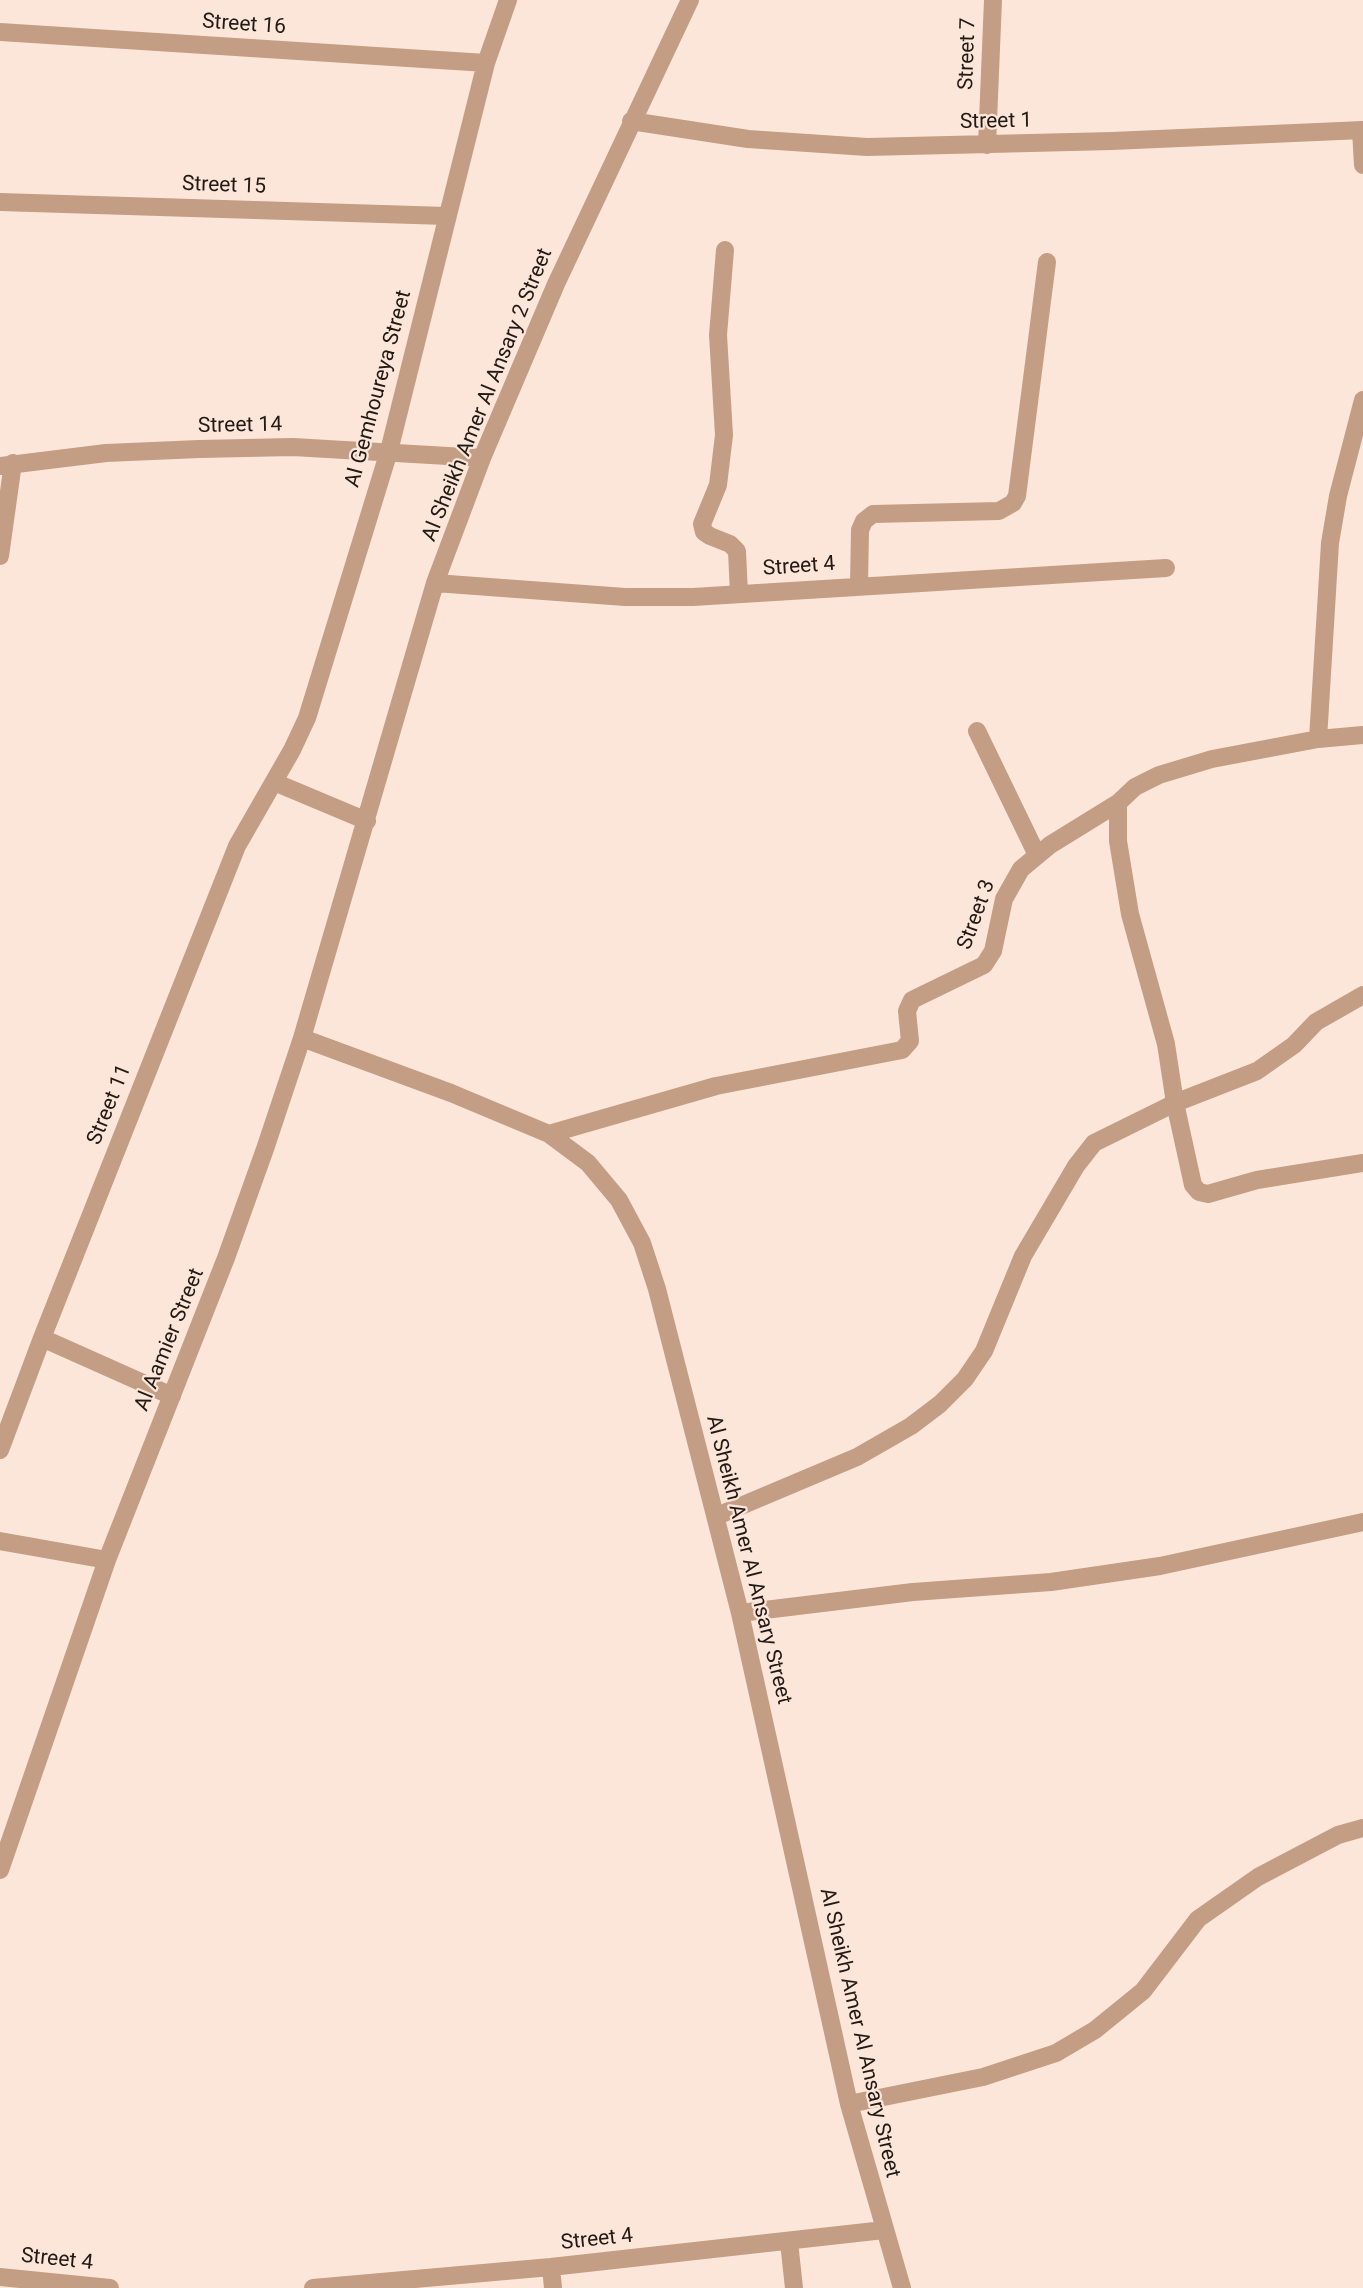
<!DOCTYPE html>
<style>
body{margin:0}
canvas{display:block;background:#fce6d9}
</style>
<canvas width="1363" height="2288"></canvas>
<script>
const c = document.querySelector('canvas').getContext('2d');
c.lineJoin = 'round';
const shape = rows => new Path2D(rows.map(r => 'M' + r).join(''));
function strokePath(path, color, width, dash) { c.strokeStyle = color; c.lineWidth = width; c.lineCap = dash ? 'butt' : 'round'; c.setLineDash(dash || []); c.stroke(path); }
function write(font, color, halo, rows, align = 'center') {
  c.font = font + ' Roboto,sans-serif'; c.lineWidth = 4.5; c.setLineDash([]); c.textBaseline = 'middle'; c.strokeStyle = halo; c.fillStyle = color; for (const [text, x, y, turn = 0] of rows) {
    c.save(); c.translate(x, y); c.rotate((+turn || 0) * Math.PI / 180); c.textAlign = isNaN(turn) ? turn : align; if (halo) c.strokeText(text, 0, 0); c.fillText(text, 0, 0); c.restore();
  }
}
strokePath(shape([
 [0,32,486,63],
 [631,121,748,139,867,147,1112,141,1363,130],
 [1361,130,1363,165],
 [987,145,993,0],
 [0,202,446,216],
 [725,250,718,335,724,435,718,485,702,524,704,532,710,536,730,544,737,551,739,594],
 [0,466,106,453,199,449,293,447,482,458],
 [0,556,13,463],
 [435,583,625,597,693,597,1166,568],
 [859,586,860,530,864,521,873,514,999,511,1013,503,1017,496,1047,262],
 [977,731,1037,855],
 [1318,739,1330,543,1338,496,1363,400],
 [274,782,367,821],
 [1118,803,1118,841,1130,914,1166,1044,1175,1103,1193,1185,1199,1192,1208,1194,1257,1180,1363,1163],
 [302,1038,451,1093,549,1134,588,1163,619,1200,642,1243,657,1289,740,1613,849,2104,902,2288],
 [549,1134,716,1086,902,1050,910,1041,907,1011,912,1000,984,965,993,951,1004,899,1021,869,1050,845,1118,803,1135,787,1159,775,1212,759,1318,739,1363,735],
 [42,1338,172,1396],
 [0,1450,42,1338,237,846,292,750,307,718,389,451,486,63,508,0],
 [717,1516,857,1457,911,1426,940,1404,965,1379,984,1351,1023,1256,1076,1166,1094,1143,1175,1103,1257,1071,1294,1045,1316,1022,1363,995],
 [0,1541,107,1560],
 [740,1613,913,1592,1051,1582,1160,1566,1363,1522],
 [0,1870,107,1560,226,1258,265,1149,302,1038,435,583,482,458,556,284,690,0],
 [849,2104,983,2077,1056,2053,1095,2030,1143,1991,1198,1919,1258,1877,1338,1835,1363,1828],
 [789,2242,794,2288],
 [551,2267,553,2288],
 [0,2277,110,2288],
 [313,2288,551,2267,884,2230]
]), '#c49d85', 18);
write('21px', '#211914', '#fce6d9', [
 ["Street 16",244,25,4],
 ["Street 7",968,54,-88],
 ["Street 1",996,122,-1],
 ["Street 15",224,186,2],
 ["Al Gemhoureya Street",379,389,-75],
 ["Al Sheikh Amer Al Ansary 2 Street",488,395,-68],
 ["Street 14",240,426,-1],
 ["Street 4",799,567,-4],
 ["Street 3",977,915,-70],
 ["Street 11",110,1105,-68],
 ["Al Aamier Street",170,1340,-68],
 ["Al Sheikh Amer Al Ansary Street",748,1560,76],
 ["Al Sheikh Amer Al Ansary Street",859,2033,77],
 ["Street 4",597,2240,-6],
 ["Street 4",57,2260,6]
]);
</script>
